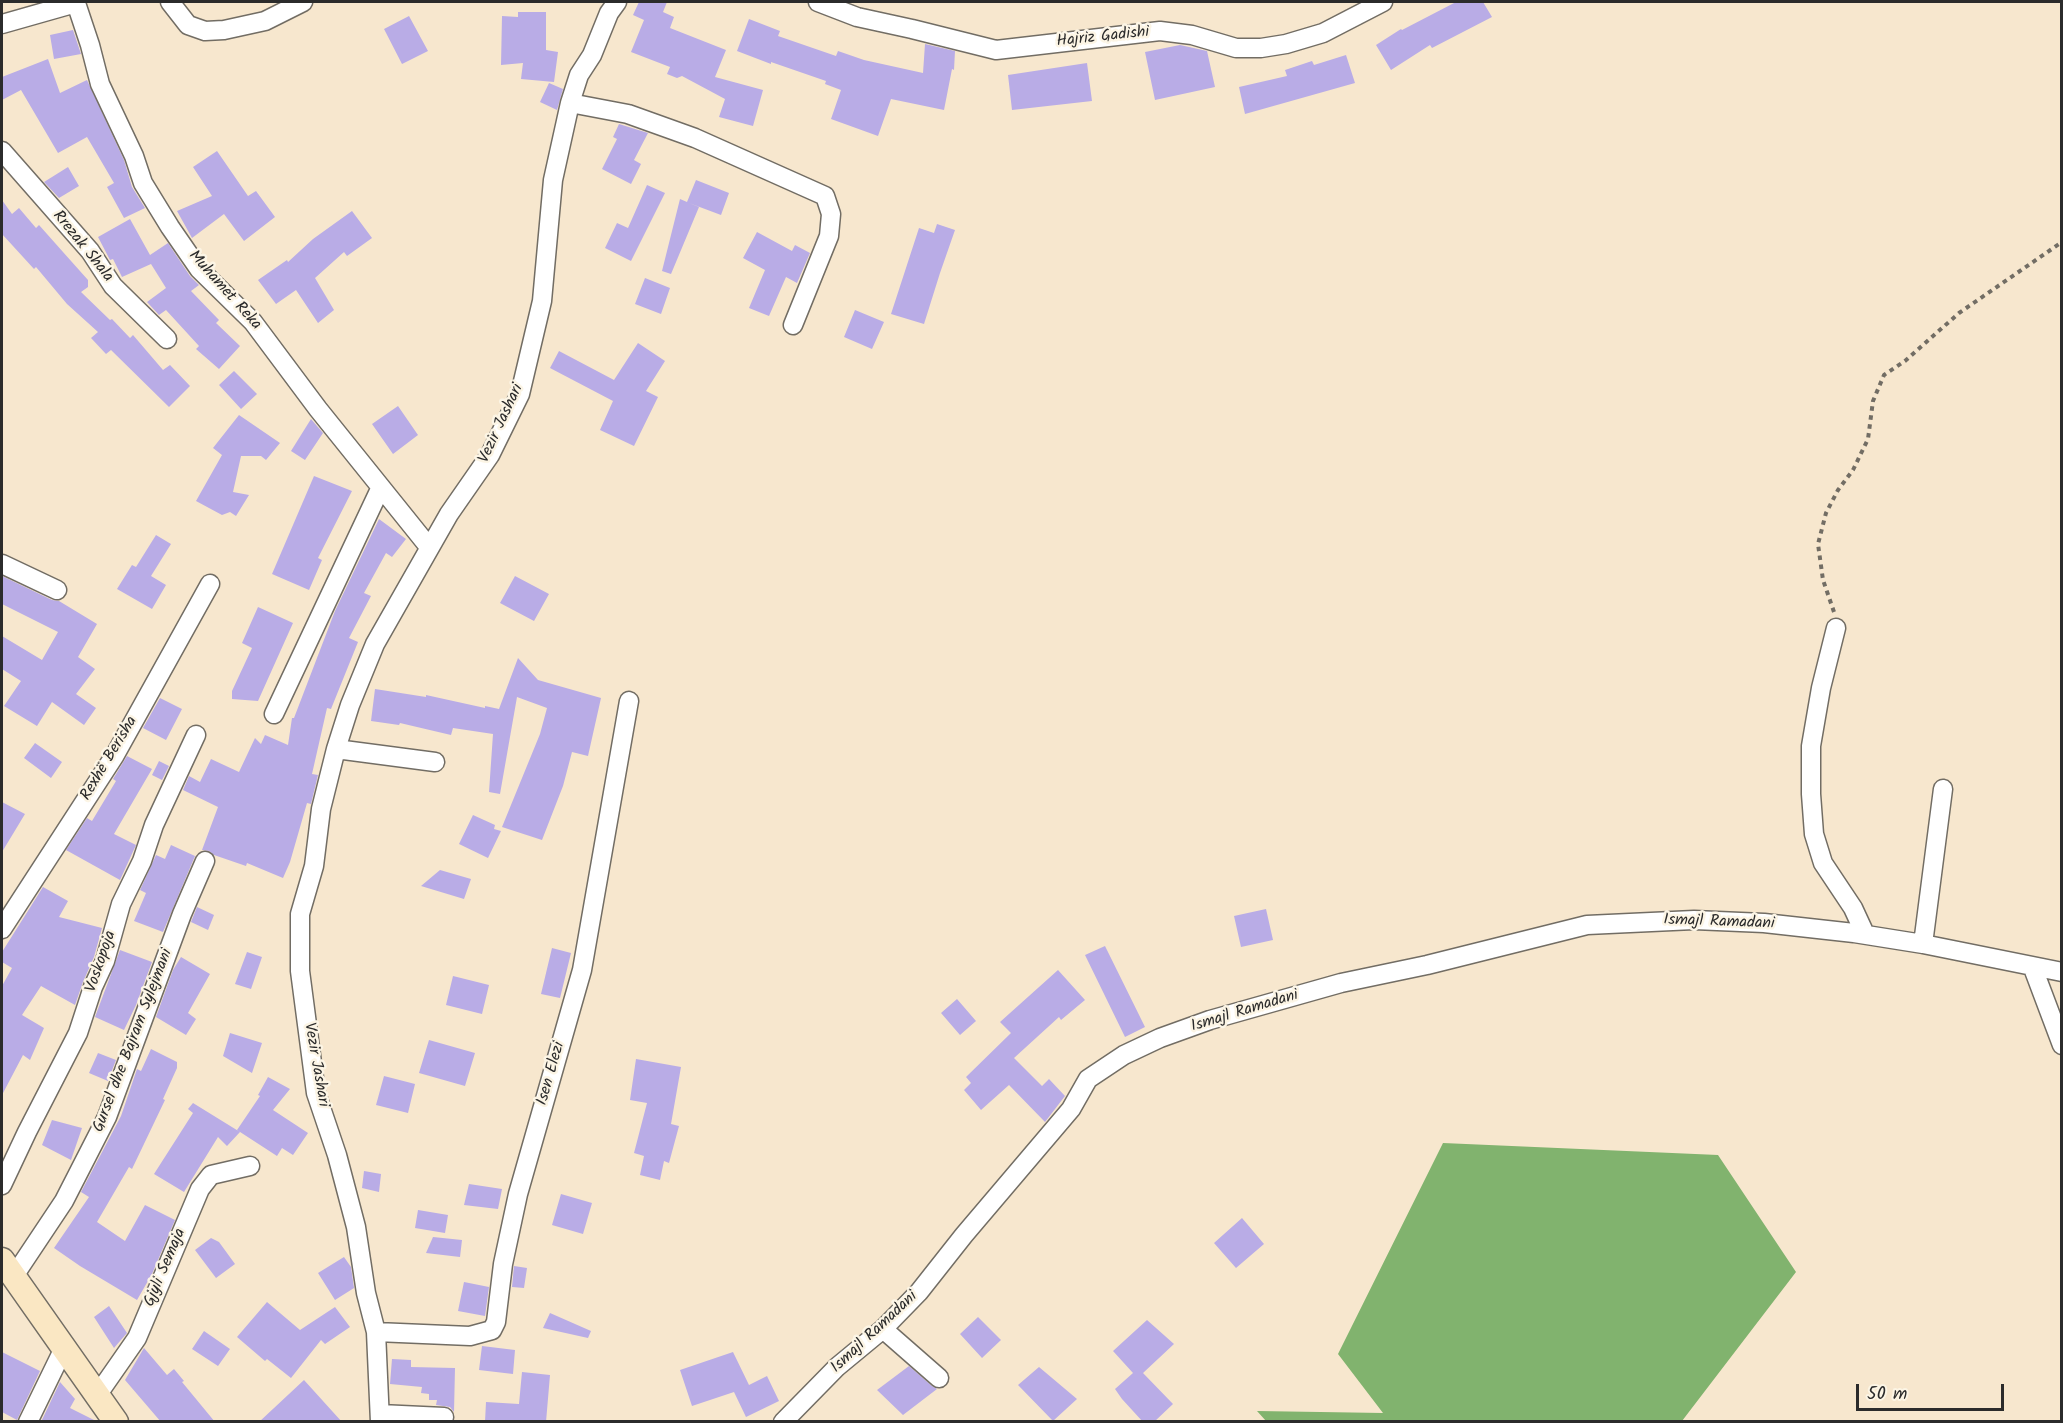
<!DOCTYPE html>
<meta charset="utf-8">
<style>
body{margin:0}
#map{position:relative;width:2063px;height:1423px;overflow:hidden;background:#f7e7ce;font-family:Kalam,sans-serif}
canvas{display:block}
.frame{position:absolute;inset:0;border:3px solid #2b2b2b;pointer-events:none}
.scale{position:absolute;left:1856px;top:1384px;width:148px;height:27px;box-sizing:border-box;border:3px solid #2b2b2b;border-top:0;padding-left:8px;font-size:18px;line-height:21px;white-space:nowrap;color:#2b2b2b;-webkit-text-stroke:4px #fcf5e5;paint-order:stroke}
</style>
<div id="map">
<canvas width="2063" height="1423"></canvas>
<div class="frame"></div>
<div class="scale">50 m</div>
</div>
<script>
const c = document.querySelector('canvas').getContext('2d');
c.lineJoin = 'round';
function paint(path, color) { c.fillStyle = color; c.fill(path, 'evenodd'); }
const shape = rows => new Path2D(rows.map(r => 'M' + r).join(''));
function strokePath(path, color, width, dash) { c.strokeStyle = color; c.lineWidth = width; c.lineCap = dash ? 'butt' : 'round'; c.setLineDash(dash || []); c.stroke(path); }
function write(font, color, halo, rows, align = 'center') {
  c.font = font + ' Kalam,sans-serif'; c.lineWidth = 5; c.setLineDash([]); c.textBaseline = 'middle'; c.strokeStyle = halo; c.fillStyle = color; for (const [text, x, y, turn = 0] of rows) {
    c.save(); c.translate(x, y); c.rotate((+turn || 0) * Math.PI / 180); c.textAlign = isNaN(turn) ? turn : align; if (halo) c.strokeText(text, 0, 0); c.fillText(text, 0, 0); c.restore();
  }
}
paint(shape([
 [1443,1143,1718,1155,1796,1272,1682,1421,1266,1421,1257,1411,1383,1413,1338,1354]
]), '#81b36e');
paint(shape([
 [639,2,667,2,663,12,674,17,670,28,726,50,715,77,763,90,753,126,719,117,725,99,682,76,677,78,667,74,670,67,631,52,644,20,633,15],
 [1456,2,1483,2,1492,17,1432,48,1430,45,1391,70,1376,45,1401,29,1402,30],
 [518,12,546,12,546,50,558,52,554,82,521,79,523,63,501,65,502,16,518,17],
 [409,16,428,51,402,64,384,29],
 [749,19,780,31,778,36,836,56,838,51,864,60,923,73,925,44,955,51,954,70,952,69,944,110,891,99,878,136,831,119,841,90,825,84,826,81,771,62,771,64,737,51],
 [73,30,81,54,54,59,50,35],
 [1180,45,1207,51,1215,87,1155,100,1145,52],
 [1346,55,1355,83,1245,114,1239,87,1287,76,1285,70,1312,61,1314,65],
 [48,59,60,93,87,80,124,160,132,187,145,208,124,218,107,187,114,183,87,137,58,153,21,90,2,100,2,77],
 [1087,63,1092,101,1012,110,1008,75],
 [549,83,563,89,557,110,540,102],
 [619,124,648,133,634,160,641,164,631,184,602,169,617,139,613,137],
 [217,151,248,196,256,191,275,217,244,241,224,214,192,238,177,211,212,196,193,167],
 [68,167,79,186,59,198,44,182],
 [696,180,729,193,721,215,689,203,699,207,671,274,662,271,680,199,687,202],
 [647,185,665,193,631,261,605,248,617,223,628,228],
 [2,200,12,214,19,208,36,228,39,225,63,252,88,280,88,287,81,292,110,320,112,319,130,338,133,335,163,370,170,365,190,386,169,407,111,350,106,354,91,338,98,332,67,304,36,267,34,269,2,234],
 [352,211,372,238,347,256,344,252,315,278,334,310,318,323,296,290,276,304,258,280,287,260,288,262,313,239],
 [130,219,150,255,168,243,190,276,199,285,191,291,219,320,216,323,240,346,219,369,196,349,199,346,166,310,159,315,147,302,166,288,151,264,122,277,113,259,110,260,98,237],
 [937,224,955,230,940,273,924,324,891,314,919,228,934,233],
 [757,232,792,251,795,245,810,253,797,283,786,277,769,316,749,308,765,270,743,258],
 [645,278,670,288,661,314,635,304],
 [855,310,884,322,872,349,844,337],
 [638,343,665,361,646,391,658,397,634,446,600,430,613,401,550,368,559,351,614,380],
 [234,371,257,394,241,409,219,385],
 [398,406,418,435,393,454,372,424],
 [239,415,280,443,266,460,261,456,241,456,233,492,249,495,236,516,230,512,222,515,196,501,222,455,213,448],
 [311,419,323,433,305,460,291,451],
 [314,476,352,491,318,558,322,560,309,590,272,574],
 [379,519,406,539,392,557,386,553,364,593,371,596,349,638,358,642,331,709,327,708,312,774,318,775,311,804,307,803,290,862,283,878,247,863,246,866,214,855,209,851,202,850,218,807,183,790,189,776,200,782,211,759,239,772,255,738,261,744,265,735,288,745,292,718,294,718,335,611],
 [156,535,171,544,151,576,166,585,152,609,117,589,132,565,136,567],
 [2,576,52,600,59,601,97,624,78,657,95,669,76,694,96,708,84,725,52,702,37,726,4,706,21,681,2,669,2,636,42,660,58,632,2,604],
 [515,576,549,594,534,621,500,603],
 [258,607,293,623,258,701,232,699,232,691,252,648,242,643],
 [518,658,538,680,601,698,588,756,572,752,563,786,542,840,502,827,540,734,547,708,517,697,500,794,489,792,493,734,453,728,451,735,400,723,399,725,371,721,375,689,426,697,426,695,485,708,485,706,499,709],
 [160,698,182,709,166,740,143,728],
 [35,743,62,762,51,778,24,758],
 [127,756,152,769,114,834,136,845,120,880,66,850,87,818,92,821,116,781,113,779],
 [159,761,169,766,162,780,152,775],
 [2,802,25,814,2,852],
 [473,815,495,825,494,829,501,831,488,858,459,844],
 [171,845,195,856,163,932,134,921,146,893,140,890,156,855,165,859],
 [440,870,471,879,464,899,421,886],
 [43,887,68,901,59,917,102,928,94,957,83,982,75,1005,41,986,22,1015,44,1028,30,1060,23,1055,2,1095,2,986,12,968,2,962,2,952],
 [197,907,214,915,208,930,191,922],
 [1266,909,1273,940,1241,947,1234,916],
 [1105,946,1145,1027,1125,1037,1085,955],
 [552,948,571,953,560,998,541,994],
 [120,950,152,962,136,1005,124,1030,95,1017],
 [247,952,262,957,251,989,235,984],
 [181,957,210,974,188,1013,196,1019,186,1035,156,1017,173,970],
 [1058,970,1085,1000,1061,1020,1059,1017,1014,1058,1042,1086,1049,1079,1065,1096,1045,1122,1009,1085,981,1110,964,1090,971,1083,966,1077,1011,1033,1000,1022],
 [453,976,489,985,482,1014,446,1005],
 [957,999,976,1021,960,1035,941,1013],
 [230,1033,262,1043,252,1073,223,1056],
 [429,1040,475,1053,465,1086,419,1073],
 [151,1049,177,1062,177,1068,163,1099,165,1100,132,1169,129,1167,97,1222,125,1241,145,1205,175,1220,152,1274,137,1300,80,1266,54,1248,89,1197,81,1192,121,1116,137,1069,141,1071],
 [98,1053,116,1060,108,1081,89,1073],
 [636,1059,681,1067,671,1124,679,1126,669,1163,664,1161,660,1180,640,1175,644,1156,634,1153,647,1103,630,1100],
 [384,1076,415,1084,408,1113,376,1105],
 [268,1077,290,1089,273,1110,308,1133,293,1155,282,1148,277,1156,237,1130,260,1096,258,1095],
 [193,1103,240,1132,227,1146,218,1137,184,1192,154,1174,193,1113,188,1109],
 [52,1120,82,1128,71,1160,42,1145],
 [364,1171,381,1174,379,1192,362,1188],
 [469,1184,502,1189,498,1209,464,1205],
 [561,1194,592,1203,583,1234,552,1225],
 [418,1210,448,1215,445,1233,415,1228],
 [1242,1218,1264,1244,1236,1268,1214,1243],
 [433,1237,462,1240,460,1257,426,1253],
 [211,1238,219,1242,235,1264,216,1278,195,1250],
 [344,1257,351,1267,354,1288,335,1300,318,1273],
 [514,1266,527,1268,524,1288,512,1287],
 [464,1282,489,1287,485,1316,458,1311],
 [267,1302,300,1330,335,1307,350,1327,325,1344,321,1340,291,1378,267,1359,265,1361,237,1337],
 [109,1306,127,1333,114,1348,94,1317],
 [550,1313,591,1331,588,1338,543,1328],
 [978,1317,1001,1340,982,1358,960,1334],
 [1147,1320,1174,1344,1143,1373,1173,1404,1154,1422,1143,1422,1122,1399,1115,1389,1133,1373,1113,1351],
 [204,1331,230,1349,218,1366,192,1349],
 [482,1346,515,1350,513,1374,479,1370],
 [144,1348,167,1375,174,1369,184,1381,182,1382,215,1422,161,1422,125,1380],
 [2,1352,40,1371,17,1420,2,1412],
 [733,1352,749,1385,767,1376,779,1401,746,1417,734,1392,692,1406,680,1370],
 [392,1359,411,1360,411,1367,455,1368,454,1412,450,1407,436,1405,437,1400,429,1400,429,1394,421,1393,422,1387,390,1384],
 [909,1366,932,1386,937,1389,903,1415,877,1390],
 [1039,1367,1077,1399,1053,1421,1018,1385],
 [522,1372,550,1375,546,1422,485,1422,486,1402,519,1404],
 [304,1380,342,1422,259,1422],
 [60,1382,75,1399,70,1408,98,1422,41,1422]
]), '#b9ace6');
const street = shape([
 [170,2,188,25,205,31,224,30,265,21,303,2],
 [818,2,857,17,912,29,996,50,1160,31,1192,35,1236,48,1261,48,1286,44,1323,33,1383,2],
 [76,3,90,45,100,84,134,156,143,183,170,227,199,269,253,322,318,409,429,547],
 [2,24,76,3],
 [570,103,628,114,695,138,825,196,831,214,829,236,793,325],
 [2,151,90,251,113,286,167,339],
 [2,564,57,590],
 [1836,628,1821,688,1811,746,1811,794,1814,834,1823,863,1853,908,1865,934],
 [274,714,380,489],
 [336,749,435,762],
 [2,929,115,755,210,584],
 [1923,944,1943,789],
 [2033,968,2062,1045],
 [2,1185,27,1132,78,1033,93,987,105,961,121,904,142,861,154,825,196,735],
 [14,1276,64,1201,107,1117,182,914,205,861],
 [883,1329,939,1378],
 [376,1332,470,1336,492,1330,496,1322,503,1264,518,1194,582,970,629,701],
 [98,1394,137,1338,200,1189,211,1175,250,1166],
 [380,1414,444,1417],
 [28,1422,64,1348],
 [380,1422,376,1332,366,1293,356,1227,337,1155,316,1093,300,971,300,914,314,866,321,809,336,749,350,705,375,644,449,514,490,455,520,394,542,301,553,180,570,103,579,75,592,55,609,13,617,2],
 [783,1422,837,1367,883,1329,919,1292,964,1235,1071,1109,1088,1079,1124,1055,1160,1038,1210,1020,1341,983,1427,965,1587,925,1694,920,1764,923,1854,933,1923,944,2062,972]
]);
const secondary = shape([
 [2,1260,116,1422]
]);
strokePath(street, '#726d64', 21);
strokePath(secondary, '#726d64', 27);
strokePath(shape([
 [1834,612,1823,580,1818,544,1826,513,1838,490,1853,470,1868,439,1873,401,1884,375,1905,361,1959,313,2062,242]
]), '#726d64', 4, [4.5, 4.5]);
strokePath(street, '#fff', 18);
strokePath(secondary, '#fae7c3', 24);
write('16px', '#2b2b2b', '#fcf5e5', [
 ["Hajriz Gadishi",1103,38,-6],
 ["Rrezak Shala",82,247,51],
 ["Muhamet Reka",224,291,48],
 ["Vezir Jashari",502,424,-65],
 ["Rexhë Berisha",110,759,-59],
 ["Ismajl Ramadani",1719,923,2],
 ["Voskopoja",102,962,-71],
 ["Ismajl Ramadani",1245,1012,-17],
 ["Gursel dhe Bajram Sylejmani",134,1041,-69],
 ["Vezir Jashari",315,1065,80],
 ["Isen Elezi",552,1074,-74],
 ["Gjyli Semaja",166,1268,-67],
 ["Ismajl Ramadani",875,1333,-43]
]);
</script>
